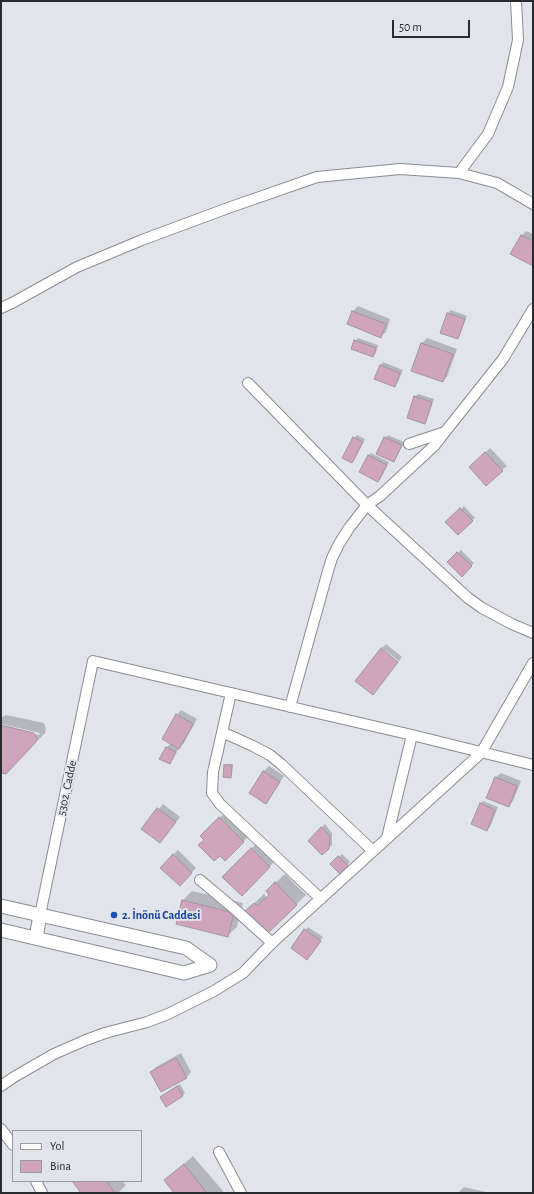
<!DOCTYPE html>
<meta charset="utf-8">
<style>
body{margin:0}
#map{position:relative;width:534px;height:1194px;overflow:hidden;background:#e2e4ec;font-family:"Alegreya Sans",sans-serif}
canvas{display:block}
.frame{position:absolute;inset:0;border:2px solid #292a2d;pointer-events:none}
.legend{position:absolute;left:12px;top:1130px;width:130px;height:52px;box-sizing:border-box;background:#e2e4ec;border:1px solid #989aa0;margin:0;padding:5px 7px;list-style:none;font-size:12px;color:#292a2d}
.legend li{display:flex;align-items:center;gap:8px;height:20px}
.legend b{width:20px;border:1px solid #989aa0}
.scale{position:absolute;left:392px;top:20px;width:78px;height:18px;box-sizing:border-box;border:2px solid #292a2d;border-top:0;padding-left:5px;font-size:12px;line-height:14px;white-space:nowrap;color:#292a2d;-webkit-text-stroke:3px #e2e4ec;paint-order:stroke}
</style>
<div id="map">
<canvas width="534" height="1194"></canvas>
<div class="frame"></div>
<ul class="legend">
<li><b style="height:5px;background:#fff"></b>Yol</li>
<li><b style="height:11px;background:#d1a4be"></b>Bina</li>
</ul>
<div class="scale">50 m</div>
</div>
<script>
const c = document.querySelector('canvas').getContext('2d');
c.lineJoin = 'round';
function paint(path, color) { c.fillStyle = color; c.fill(path, 'evenodd'); }
const shape = rows => new Path2D(rows.map(r => 'M' + r).join(''));
function strokePath(path, color, width, dash) { c.strokeStyle = color; c.lineWidth = width; c.lineCap = dash ? 'butt' : 'round'; c.setLineDash(dash || []); c.stroke(path); }
function write(font, color, halo, rows, align = 'center') {
  c.font = font + ' "Alegreya Sans",sans-serif'; c.lineWidth = 4; c.setLineDash([]); c.textBaseline = 'middle'; c.strokeStyle = halo; c.fillStyle = color; for (const [text, x, y, turn = 0] of rows) {
    c.save(); c.translate(x, y); c.rotate((+turn || 0) * Math.PI / 180); c.textAlign = isNaN(turn) ? turn : align; if (halo) c.strokeText(text, 0, 0); c.fillText(text, 0, 0); c.restore();
  }
}
paint(shape([
 [526,231,533,234,533,265,521,236],
 [358,306,390,319,386,332,381,336,348,323,353,311],
 [451,310,467,316,460,335,457,338,441,332,448,313],
 [358,338,378,345,376,353,373,356,355,341],
 [427,338,457,349,447,377,442,381,412,370,422,343],
 [383,362,403,370,398,382,395,385,380,366],
 [418,394,434,399,427,420,424,423,415,397],
 [357,435,365,439,355,459,352,462,354,438],
 [388,435,404,442,396,458,393,461,385,438],
 [490,448,507,466,502,470,475,463],
 [371,453,389,462,381,478,378,481,368,456],
 [464,506,475,518,458,534,447,522],
 [461,550,474,563,462,575,449,562],
 [386,644,402,657,399,661,382,648],
 [181,710,197,719,184,743,179,748,172,760,169,763,167,747,171,743,177,715],
 [6,715,44,723,46,729,45,733,17,762,1,772,1,726,39,735,40,733,1,724,1,718],
 [226,764,233,764,232,775,231,777,225,765],
 [269,766,284,776,270,798,265,803,250,793,264,771],
 [501,773,521,781,513,801,508,806,496,777],
 [483,801,498,807,490,827,487,830,480,804],
 [163,804,180,817,164,837,143,829],
 [230,808,253,832,225,859,201,836],
 [325,824,332,833,332,845,322,854,309,841],
 [261,839,279,857,242,894,224,877],
 [178,850,196,868,180,885,161,868],
 [342,854,350,862,340,873,331,864],
 [285,874,306,895,266,934,245,912,264,894,267,898,270,895,267,891],
 [192,891,243,903,237,927,227,936,183,900],
 [308,927,323,937,310,956,292,948],
 [181,1053,191,1072,187,1077,161,1091,151,1072,156,1067],
 [180,1084,185,1093,182,1096,161,1097],
 [193,1156,223,1191,222,1193,176,1193,165,1181],
 [73,1181,122,1181,126,1185,118,1193,82,1193],
 [464,1187,490,1193,458,1193]
]), '#0003');
const building = shape([
 [521,235,533,241,533,266,510,254,521,235],
 [352,311,386,324,381,338,347,324,352,311],
 [447,313,465,319,458,339,440,333,447,313],
 [354,340,376,348,373,357,351,349,354,340],
 [421,343,453,354,443,382,411,371,421,343],
 [380,365,400,373,395,387,374,379,380,365],
 [414,396,432,402,425,424,407,418,414,396],
 [353,437,363,442,352,463,342,458,353,437],
 [384,437,402,445,394,462,376,454,384,437],
 [485,452,503,471,486,486,469,467,485,452],
 [368,455,387,465,378,482,359,472,368,455],
 [460,508,473,521,458,535,445,522,460,508],
 [457,552,472,566,462,577,447,562,457,552],
 [381,648,398,662,373,695,355,681,381,648],
 [176,714,193,724,179,749,162,739,176,714],
 [1,725,34,733,37,739,35,743,6,774,1,773,1,725],
 [166,747,176,752,170,764,159,759,166,747],
 [224,765,232,765,231,778,223,777,224,765],
 [263,771,280,782,266,804,249,793,263,771],
 [495,777,517,786,509,807,486,798,495,777],
 [480,803,495,810,487,831,471,824,480,803],
 [157,808,176,822,160,843,141,829,157,808],
 [219,817,244,842,225,861,220,856,214,861,198,845,204,840,200,836,219,817],
 [321,827,330,836,329,849,322,855,308,841,321,827],
 [251,848,270,867,242,896,222,877,251,848],
 [173,854,192,873,180,886,160,868,173,854],
 [338,856,348,866,340,874,330,864,338,856],
 [275,882,297,905,266,935,244,912,254,903,257,906,269,895,266,891,275,882],
 [182,900,234,913,228,937,176,924,182,900],
 [304,929,321,941,307,960,291,948,304,929],
 [176,1058,187,1078,161,1092,150,1072,176,1058],
 [177,1086,183,1096,166,1107,160,1097,177,1086],
 [184,1164,207,1193,174,1193,164,1180,184,1164],
 [72,1181,106,1181,115,1193,81,1193,72,1181]
]);
paint(building, '#d1a4be');
strokePath(building, '#9f979b', 1);
const minor = shape([
 [459,173,488,134,508,87,518,40,516,1],
 [1,308,12,303,77,267,142,240,228,208,317,177,400,169,459,173,497,183,533,204],
 [248,383,367,505,468,598,482,608,512,624,533,633],
 [409,444,445,432,503,359,533,309],
 [231,693,213,772,212,793,220,804,321,899],
 [290,707,328,571,332,558,339,544,349,528,367,505,380,496,435,445,445,432],
 [222,732,253,746,270,755,281,764,373,851],
 [387,838,412,735],
 [200,880,237,911,272,943],
 [40,915,93,661,412,735,533,765],
 [1,1086,14,1077,54,1054,86,1040,105,1033,147,1022,168,1014,214,991,243,973,272,943,481,753,533,663],
 [1,1129,13,1145],
 [219,1152,241,1193],
 [36,1181,42,1193]
]);
const major = shape([
 [1,906,186,948,210,965,184,973,1,930],
 [36,938,40,915]
]);
strokePath(minor, '#8b8c94', 12);
strokePath(major, '#8b8c94', 15);
strokePath(minor, '#fff', 10);
strokePath(major, '#fff', 13);
for (const [x, y, r, color] of [
 [114,915,4,"#1a4fb4"]
]) { const dot = new Path2D(); dot.arc(x, y, r, 0, 2 * Math.PI); c.fillStyle = color; c.fill(dot); strokePath(dot, '#e2e4ec', 1.5); }
write('12px', '#292a2d', '#e2e4ec', [
 ["5302. Cadde",67,788,-78]
]);
write('bold 12px', '#164399', '#e2e4ec', [
 ["2. İnönü Caddesi",122,915]
], 'left');
</script>
